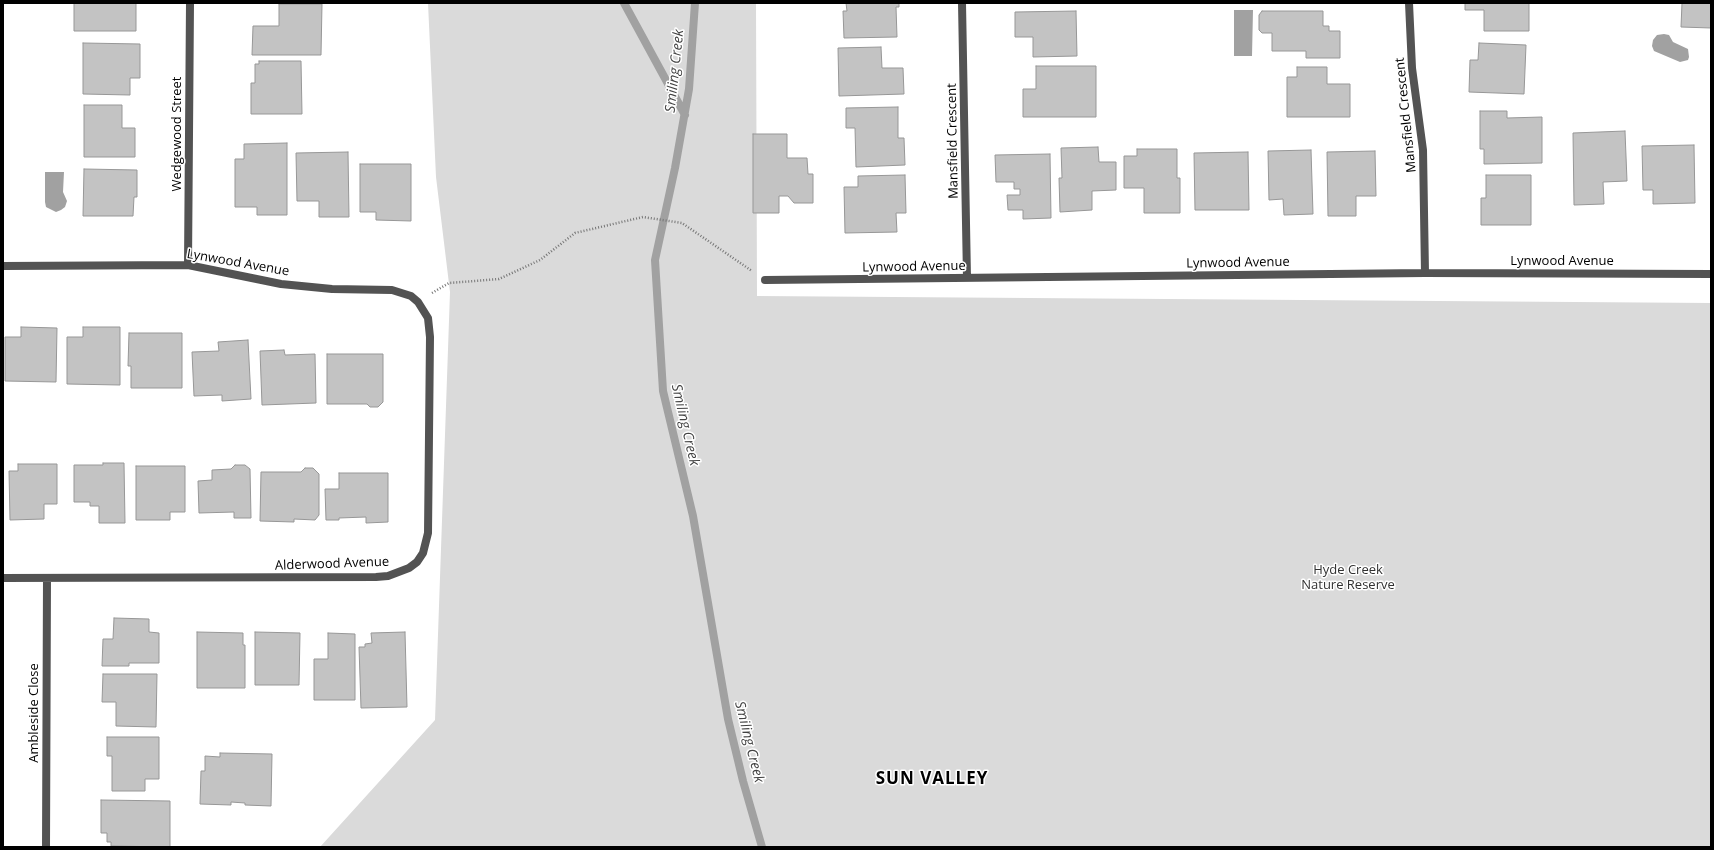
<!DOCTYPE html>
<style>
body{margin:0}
#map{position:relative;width:1714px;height:850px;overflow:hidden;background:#fff;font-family:"Open Sans",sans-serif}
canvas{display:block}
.frame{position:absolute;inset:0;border:4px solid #000;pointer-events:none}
</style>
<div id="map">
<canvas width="1714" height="850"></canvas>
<div class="frame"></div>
</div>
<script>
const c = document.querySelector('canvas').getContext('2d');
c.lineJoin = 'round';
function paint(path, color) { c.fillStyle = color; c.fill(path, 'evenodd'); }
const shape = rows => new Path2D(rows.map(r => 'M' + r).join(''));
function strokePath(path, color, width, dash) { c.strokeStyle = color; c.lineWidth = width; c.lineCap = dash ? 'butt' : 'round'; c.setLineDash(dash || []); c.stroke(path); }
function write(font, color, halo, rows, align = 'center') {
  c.font = font + ' "Open Sans",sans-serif'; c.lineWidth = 3; c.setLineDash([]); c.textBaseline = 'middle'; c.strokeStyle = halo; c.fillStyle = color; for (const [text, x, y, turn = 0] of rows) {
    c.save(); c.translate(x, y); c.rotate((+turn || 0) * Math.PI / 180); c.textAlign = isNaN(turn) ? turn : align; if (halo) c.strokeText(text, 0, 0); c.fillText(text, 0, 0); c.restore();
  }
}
paint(shape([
 [428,3,756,3,757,296,1711,303,1711,847,320,847,435,720,450,292,436,177]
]), '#dadada');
paint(shape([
 [1234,10,1253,10,1252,56,1234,56],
 [1664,34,1669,35,1673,42,1688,49,1689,57,1688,60,1680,62,1654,51,1652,46,1653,40,1657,35],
 [45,172,64,172,63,192,67,201,65,207,61,210,56,212,46,207,45,202]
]), '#a1a1a1');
strokePath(shape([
 [624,3,685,115],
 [695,3,689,89,675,168,655,260,663,391,693,516,728,719,743,781,762,847]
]), '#a1a1a1', 8);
const building = shape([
 [74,3,136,3,136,31,74,31,74,3],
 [846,3,899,3,899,7,896,7,897,37,844,38,843,11,847,11,846,3],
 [1465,3,1529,3,1529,31,1484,31,1484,10,1465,10,1465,3],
 [1682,3,1711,3,1711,28,1681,27,1682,3],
 [279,4,322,4,321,55,252,55,253,26,279,26,279,4],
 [1076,11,1077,56,1033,57,1033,37,1015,37,1015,12,1076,11],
 [1262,11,1323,11,1323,26,1329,26,1329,31,1340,31,1340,58,1306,58,1306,51,1272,51,1272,33,1262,33,1259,30,1259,15,1262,11],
 [83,43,140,44,140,78,130,78,130,95,83,94,83,43],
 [1479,43,1526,45,1524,94,1469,92,1470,60,1478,60,1479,43],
 [881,47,882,68,903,68,904,94,839,96,838,48,881,47],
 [259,61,301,61,302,114,251,114,251,83,255,83,255,64,259,64,259,61],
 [1036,66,1096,66,1096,117,1023,117,1023,89,1036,89,1036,66],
 [1297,67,1327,67,1327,84,1350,84,1350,117,1287,117,1287,77,1297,77,1297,67],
 [84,105,122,105,122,128,135,128,135,157,84,157,84,105],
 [898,107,898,138,904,138,905,165,856,167,855,128,846,128,846,108,898,107],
 [1480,111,1507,111,1507,118,1542,117,1542,163,1484,164,1484,149,1480,149,1480,111],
 [1625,131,1627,181,1603,182,1604,204,1574,205,1573,133,1625,131],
 [753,134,787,134,787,158,807,158,808,174,813,174,813,203,794,203,788,196,779,196,779,213,753,213,753,134],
 [287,143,287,215,257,215,257,207,235,207,235,159,244,159,244,144,287,143],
 [1694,145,1695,203,1653,204,1653,190,1643,190,1642,146,1694,145],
 [1098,147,1099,162,1116,162,1116,190,1092,191,1092,210,1060,212,1059,178,1062,178,1061,148,1098,147],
 [1137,149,1177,149,1177,178,1180,178,1180,213,1144,213,1144,188,1124,188,1124,156,1137,156,1137,149],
 [1311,150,1313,214,1284,215,1283,199,1269,200,1268,151,1311,150],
 [1375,151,1376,196,1356,196,1356,216,1328,216,1327,152,1375,151],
 [348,152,349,217,319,217,319,201,297,201,296,153,348,152],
 [1248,152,1249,210,1195,210,1194,153,1248,152],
 [1050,154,1051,218,1023,219,1023,210,1008,210,1007,195,1020,195,1020,189,1014,189,1014,182,996,182,995,155,1050,154],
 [360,164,411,164,411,221,376,220,376,212,360,212,360,164],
 [84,169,137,170,137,197,134,197,133,216,83,216,84,169],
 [905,175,906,213,896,213,897,232,845,233,844,187,858,187,858,176,905,175],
 [1486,175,1531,175,1531,225,1481,225,1481,198,1486,198,1486,175],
 [21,327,57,328,56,382,5,381,5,337,21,337,21,327],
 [83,327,120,327,120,385,67,384,67,337,83,337,83,327],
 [129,333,182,333,182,388,131,388,131,366,128,366,129,333],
 [248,340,251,399,222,401,222,395,194,396,192,352,219,351,218,342,248,340],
 [284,350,285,355,315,354,316,403,262,405,260,351,284,350],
 [327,354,383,354,383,402,378,407,370,407,367,404,327,404,327,354],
 [103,463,124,463,125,523,99,523,99,506,90,506,90,502,74,502,74,465,103,465,103,463],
 [18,464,57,464,57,504,44,504,44,519,10,520,9,471,18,471,18,464],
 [235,465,245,465,250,469,251,518,234,518,234,512,199,513,198,481,212,480,212,470,231,469,235,465],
 [136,466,185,466,185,512,170,512,170,520,136,520,136,466],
 [305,468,313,468,319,474,319,515,315,520,294,519,294,522,260,521,261,472,301,472,305,468],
 [339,473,388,473,388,522,366,523,366,517,339,518,339,520,326,520,325,489,339,489,339,473],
 [114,618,149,619,149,632,159,633,159,663,129,663,129,666,102,666,103,639,113,639,114,618],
 [197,632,243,633,243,645,245,645,245,688,197,688,197,632],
 [255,632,300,633,299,685,255,685,255,632],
 [405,632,407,707,361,708,359,647,365,647,365,644,372,643,371,633,405,632],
 [328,633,355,634,355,700,314,700,314,659,328,659,328,633],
 [103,674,157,674,156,727,116,726,116,702,102,702,103,674],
 [107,737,159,737,159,779,145,779,145,791,112,791,112,756,107,756,107,737],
 [220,753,272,754,271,806,245,805,245,803,231,802,231,805,200,804,201,771,205,771,205,756,220,757,220,753],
 [101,800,170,801,170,847,111,846,111,842,107,842,107,833,101,833,101,800]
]);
paint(building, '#c3c3c3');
strokePath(building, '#979797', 1);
strokePath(shape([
 [432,293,449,283,499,279,540,260,575,233,643,217,682,223,752,271]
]), '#757575', 2.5, [1, 2]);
strokePath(shape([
 [962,3,967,278],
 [1409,3,1412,68,1423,150,1425,273],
 [188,265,190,3],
 [3,266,188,265,281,284,332,289,392,290,411,296,418,302,428,318,430,337,428,533,423,553,417,562,409,568,388,576,376,577,3,578],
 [765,280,1425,273,1711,274],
 [46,847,47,578]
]), '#535353', 8);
write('13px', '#000', '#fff', [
 ["Mansfield Crescent",1406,115,-96],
 ["Wedgewood Street",177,134,-90],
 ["Mansfield Crescent",953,141,-91],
 ["Lynwood Avenue",1562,261],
 ["Lynwood Avenue",238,263,10],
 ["Lynwood Avenue",1238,263,-1],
 ["Lynwood Avenue",914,267,-1],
 ["Alderwood Avenue",332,564,-2],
 ["Ambleside Close",34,713,-90]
]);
write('13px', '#313131', '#fff', [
 ["Hyde Creek",1348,570],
 ["Nature Reserve",1348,585]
]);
write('italic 14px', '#424242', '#fff', [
 ["Smiling Creek",675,71,-84],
 ["Smiling Creek",685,425,77],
 ["Smiling Creek",749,742,76]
]);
c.letterSpacing = '1px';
write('bold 17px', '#000', '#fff', [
 ["SUN VALLEY",932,779]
]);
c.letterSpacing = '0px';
</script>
